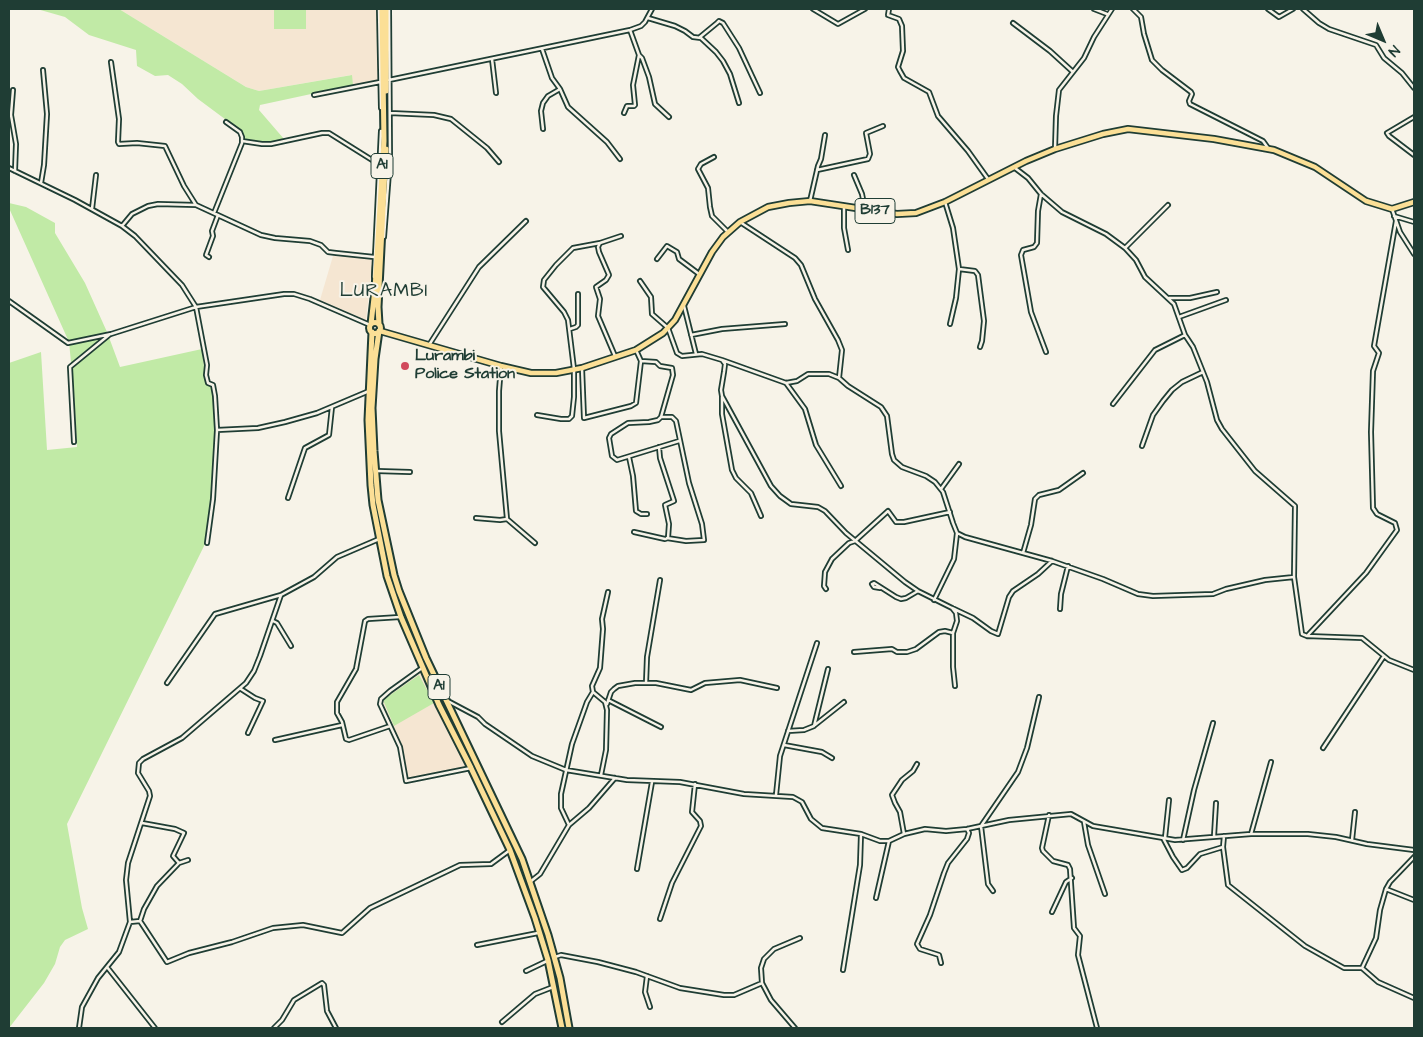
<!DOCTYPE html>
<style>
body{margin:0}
#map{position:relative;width:1423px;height:1037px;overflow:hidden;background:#f7f3e8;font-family:"Architects Daughter",sans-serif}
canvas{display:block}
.frame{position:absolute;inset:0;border:10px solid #1f3d34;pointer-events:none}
.north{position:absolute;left:1358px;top:15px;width:50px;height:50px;-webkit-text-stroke:4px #f7f3e8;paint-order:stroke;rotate:135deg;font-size:14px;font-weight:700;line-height:20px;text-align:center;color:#1f3d34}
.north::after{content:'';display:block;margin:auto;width:18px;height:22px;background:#1f3d34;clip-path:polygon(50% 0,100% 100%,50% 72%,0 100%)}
</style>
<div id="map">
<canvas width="1423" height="1037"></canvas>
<div class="frame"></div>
<div class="north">N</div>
</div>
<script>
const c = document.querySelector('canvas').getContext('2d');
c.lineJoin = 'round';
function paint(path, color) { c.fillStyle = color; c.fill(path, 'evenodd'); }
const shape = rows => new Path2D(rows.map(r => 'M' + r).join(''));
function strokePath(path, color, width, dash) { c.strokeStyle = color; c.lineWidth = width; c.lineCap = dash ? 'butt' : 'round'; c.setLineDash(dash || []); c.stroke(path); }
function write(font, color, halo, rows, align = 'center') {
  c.font = font + ' "Architects Daughter",sans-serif'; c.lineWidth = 4; c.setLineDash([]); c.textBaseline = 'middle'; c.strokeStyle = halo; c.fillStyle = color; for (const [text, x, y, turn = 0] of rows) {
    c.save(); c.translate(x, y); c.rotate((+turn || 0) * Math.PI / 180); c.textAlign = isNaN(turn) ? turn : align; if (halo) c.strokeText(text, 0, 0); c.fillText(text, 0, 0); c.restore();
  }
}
paint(shape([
 [119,9,378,9,382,81,353,85,351,75,259,91,246,87],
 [333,256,373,259,366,320,320,300],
 [423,668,471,768,407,781,400,748,381,702,383,698]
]), '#f5e6d2');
paint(shape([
 [37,9,119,9,246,87,259,91,352,75,353,85,260,105,259,110,284,139,267,142,243,140,241,132,237,128,198,99,182,84,168,75,155,76,137,66,136,50,89,35,65,17],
 [274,9,306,9,306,29,274,29],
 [9,203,26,207,55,223,55,233,85,283,107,332,120,367,202,349,206,385,214,383,217,395,218,431,209,528,205,544,67,824,82,908,88,929,65,940,60,947,55,964,44,983,9,1028,9,363,41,352,47,450,77,447,74,392,69,342,9,208],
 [419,675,434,703,394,726,383,700]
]), '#c1eaa6');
const street = shape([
 [379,9,381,108],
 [813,9,838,24,865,9],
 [889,9,888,15,899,19,902,26,903,51,898,67,900,71,904,78,929,92,938,116,968,151,988,179],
 [1094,9,1107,14],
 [1133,9,1141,17,1144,34,1152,60,1162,70,1191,92,1192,94,1189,101,1190,104,1263,141,1268,148],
 [1268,9,1279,17,1293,9],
 [1303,9,1319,23,1329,29,1376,45,1384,58,1402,73,1414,88],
 [648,18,675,26,685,31,693,37,701,38,716,52,723,61,730,74,739,103],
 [1013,23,1050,51,1073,72],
 [700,37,717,23,719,21,723,23,739,48,760,93],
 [542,49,552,78,560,89,548,96,543,103,541,111,543,129],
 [639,55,642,58,649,77,655,104,669,117],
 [492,59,496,93],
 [111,62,119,119,118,142,119,144,137,143,165,146,184,186,196,205,261,235,275,238,310,241,321,245,328,252,336,253,374,257],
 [389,80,630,30,641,26,645,22,652,9],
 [560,89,568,107,607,142,620,159],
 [13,90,11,115,16,144,15,171],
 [314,95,380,82],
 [390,113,434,115,451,119,487,148,499,162],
 [624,113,627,106,634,106,635,105,633,85,639,55,630,30],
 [1414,117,1387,133,1389,136,1414,155],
 [242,141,262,144,271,144,322,133,329,133,380,165],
 [1055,149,1056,116,1059,90,1084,58,1094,37,1112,9],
 [714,157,701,164,698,169,708,188,710,207,712,216,728,232],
 [9,168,75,200,122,226,135,236,182,285,196,307,207,365,206,375,208,383,213,385,215,396,217,430],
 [1015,168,1028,178,1041,194,1062,212,1106,234,1125,248,1136,260,1145,277,1174,304,1185,335,1193,347,1207,382,1217,420,1222,429,1255,471,1295,506,1294,577,1302,634,1307,636,1362,638,1389,660,1414,670],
 [817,170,868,159,870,154,866,133,883,126],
 [854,175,862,194,865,209],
 [41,183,44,165,47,114,43,70],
 [1041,194,1038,211,1037,243,1034,247,1023,250,1021,255,1031,312,1046,352],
 [810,201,818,166,821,159,825,135],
 [945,202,953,228,959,269,956,298,950,324],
 [844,207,844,228,848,250],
 [92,209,96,175],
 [1392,209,1400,232,1414,254],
 [214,213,242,143,242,137,240,132,226,122],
 [1394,216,1414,222],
 [740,222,795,258,801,265,815,299,838,340,842,350,839,378],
 [122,226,132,214,148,206,158,204,196,205],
 [384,237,390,159,389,9],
 [1125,248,1168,205],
 [209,257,206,255,213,236,212,231,218,215],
 [657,259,667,246,677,252,679,259,699,274],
 [959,269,975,271,978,275,984,321,982,341,980,347],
 [374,277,381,131],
 [640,281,651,297,652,314,668,328,677,353,682,356,702,354,722,360,725,364,724,372,721,390,722,396,771,486,780,496,791,504,818,507,825,511,846,533,905,582,918,591,952,608,956,613,957,621,953,633,953,667,955,686],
 [1169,298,1190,298,1217,292],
 [9,301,68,343,111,334,196,307,284,294,294,294,310,299,370,325],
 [684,306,696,354],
 [1179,317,1226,300],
 [570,329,576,327,578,325,578,294],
 [691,335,722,329,785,324],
 [429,345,479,267,526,221],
 [615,356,598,316,600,299,596,287,606,280,609,275,599,252,598,247,600,243,621,236],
 [722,360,786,383,797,381,808,374,829,374,839,378,848,386,881,407,887,416,892,454,894,460,902,467,926,476,935,482,943,492,953,523,957,533,965,537,1052,561,1103,579,1138,594,1153,596,1213,594,1226,589,1265,580,1294,577],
 [641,361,656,362,660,366,672,368,673,375,661,417,658,420,649,422,628,423,611,434,609,438,612,456,617,460,679,441],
 [501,366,499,391,499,431,507,519],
 [582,368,584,418,631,406,636,403,641,361,636,350],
 [786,383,805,409,816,445,841,486],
 [722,397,722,414,732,470,736,478,751,493,761,516],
 [1113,404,1155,350,1185,335],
 [537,415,561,419,569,419,572,416,574,397,574,369,568,320,564,312,543,287,544,280,556,265,573,248,600,243],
 [661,417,672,417,676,421,689,483,702,524,704,540,686,541,667,538],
 [74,442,70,367,109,335],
 [1142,446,1153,415,1163,401,1172,390,1182,382,1203,372],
 [629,457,633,476,636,511,641,514,647,514],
 [377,471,410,472],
 [941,489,959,464],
 [288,498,305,448,329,435,332,407],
 [476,518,500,520,507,519,535,543],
 [634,532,665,539,668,538,669,524,665,505,674,501,660,458,659,447],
 [207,543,213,499,217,430,258,428,285,422,317,413,369,391],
 [1023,553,1031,525,1035,499,1039,495,1059,490,1083,473],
 [880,588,874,587,872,584,874,583,896,597,901,599,906,598,918,591],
 [826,589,824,586,825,572,832,559,849,543,855,541,888,511,896,522,904,522,950,512],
 [934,600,954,559,957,533],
 [952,608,973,618,991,631,998,634,1009,597,1013,591,1038,574,1052,561],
 [1060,609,1061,594,1068,566],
 [273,621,277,623,291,646],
 [1307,636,1366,573,1397,530,1395,523,1377,514,1373,508,1371,432,1373,371,1379,353,1374,346,1396,221],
 [854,652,892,649,897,652,907,652,916,649,939,632,945,631,953,633],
 [422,668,390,691,381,699,380,704,400,747,406,781,471,768],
 [167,683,215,614,281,595,314,577,337,557,379,539],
 [646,683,647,657,660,580],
 [241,689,255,698,263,701,248,733],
 [446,700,478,717,485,724,532,756,566,770,627,780,680,782,744,794,793,797,802,802,811,819,822,828,861,834,880,841,889,841,904,834,925,829,946,831,967,829,1009,820,1071,814,1093,826,1175,840,1251,834,1308,834,1336,837,1367,844,1414,850],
 [608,700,661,727],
 [607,704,611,692,614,689,618,686,635,683,656,683,691,690,705,683,740,680,777,688],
 [815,725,844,702],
 [390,726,349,740,346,739,342,722,337,713,337,702,356,669,365,621,368,619,400,617],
 [788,731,804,730,814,726,828,669],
 [275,740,342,725],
 [784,745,822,752,832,758],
 [1323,748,1384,656],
 [601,775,606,750,607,710,605,702,593,692,592,686,600,668,603,629,602,619,608,592],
 [776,795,780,756,817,643],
 [1049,815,1042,848,1043,851,1053,861,1068,865,1070,869,1074,928,1080,936,1078,955,1097,1028],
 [1084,822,1088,845,1105,894],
 [142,823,175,829,184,833,173,856,179,863],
 [569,825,561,808,561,794,572,744,587,702,593,692],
 [904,834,900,812,895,803,892,795,902,780,913,771,917,764],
 [1251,834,1271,762],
 [1214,836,1216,803],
 [1224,836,1223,847,1228,885,1305,946,1344,968,1362,968],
 [1163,838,1173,857,1182,870,1187,868,1200,854,1223,847],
 [1165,838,1169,800],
 [1183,840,1194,790,1213,723],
 [1352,840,1355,812],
 [1414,857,1390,882,1386,889,1380,910,1376,938,1362,968,1378,982,1414,998],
 [637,869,652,782],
 [530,882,540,874,569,825,589,808,615,778],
 [1386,889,1414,900],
 [993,891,988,884,981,826,1018,772,1027,748,1039,697],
 [876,898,889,841],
 [1052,912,1066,882,1072,878],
 [660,919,672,883,701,826,700,821,692,812,695,784],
 [140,921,144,909,157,886,179,863,188,860],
 [130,922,140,921,167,962,189,953,232,942,273,928,303,925,342,933,370,908,460,865,491,864,510,850],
 [477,945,538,933],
 [555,957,561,955,598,962,636,972,680,988,724,995,734,995,762,983],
 [941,963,939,955,920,949,917,944,930,915,944,873,948,863,967,839,969,833,967,829],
 [107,967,155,1028],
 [843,970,860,865,861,834],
 [526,971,547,961],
 [647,976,645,992,650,1007],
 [502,1022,535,994,553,987],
 [79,1028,82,1007,98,978,119,952,130,922,126,880,128,863,150,796,149,791,138,773,139,763,143,759,182,738,246,683,254,671,260,656,281,595],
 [274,1028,282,1020,294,1000,322,983,324,985,327,1011,336,1028],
 [795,1028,771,1000,762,983,761,968,764,959,774,949,800,938]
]);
const primary = shape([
 [380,331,501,366,531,373,556,373,582,368,636,350,663,333,675,320,712,252,723,237,740,222,768,207,789,203,810,201,882,212,897,214,916,213,945,202,1026,161,1055,149,1103,134,1128,129,1214,139,1274,150,1315,167,1366,201,1392,209,1414,202]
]);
const highway = shape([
 [386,9,386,91],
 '369.5 328a5.5 5.5 0 1 1 11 0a5.5 5.5 0 1 1-11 0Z',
 [371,324,375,289,384,141,382,9],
 [379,324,378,307,386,149],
 [379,331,375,359,372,408,374,451,378,500,394,575,399,591,426,658,522,859,548,935,560,978,569,1028],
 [372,332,368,420,371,485,373,505,387,576,401,617,439,705,471,768,510,850,535,918,548,960,562,1028]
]);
strokePath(street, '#1f3d34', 6);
strokePath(primary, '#1f3d34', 8);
strokePath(highway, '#1f3d34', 9);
strokePath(street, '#f7f3e8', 2.5);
strokePath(primary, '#fbdf96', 4.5);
strokePath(highway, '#fbdf96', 5);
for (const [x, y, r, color] of [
 [405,366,5,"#d1495b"]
]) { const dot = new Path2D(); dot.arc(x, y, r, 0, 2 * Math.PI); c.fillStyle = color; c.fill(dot); strokePath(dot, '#f7f3e8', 2); }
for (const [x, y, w] of [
 [382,166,22],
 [875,211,40],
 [439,687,22]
]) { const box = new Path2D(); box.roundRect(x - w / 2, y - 12.5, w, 25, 4); c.fillStyle = '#f7f3e8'; c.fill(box); strokePath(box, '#1f3d34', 1); }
write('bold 15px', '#1f3d34', null, [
 ["A1",382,166],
 ["B137",875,211],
 ["A1",439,687]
]);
write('bold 16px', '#1f3d34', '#f7f3e8', [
 ["Lurambi",415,357],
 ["Police Station",415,375]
], 'left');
c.letterSpacing = '1px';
write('19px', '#1f3d34', '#f7f3e8', [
 ["LURAMBI",384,292]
]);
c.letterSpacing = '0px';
</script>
